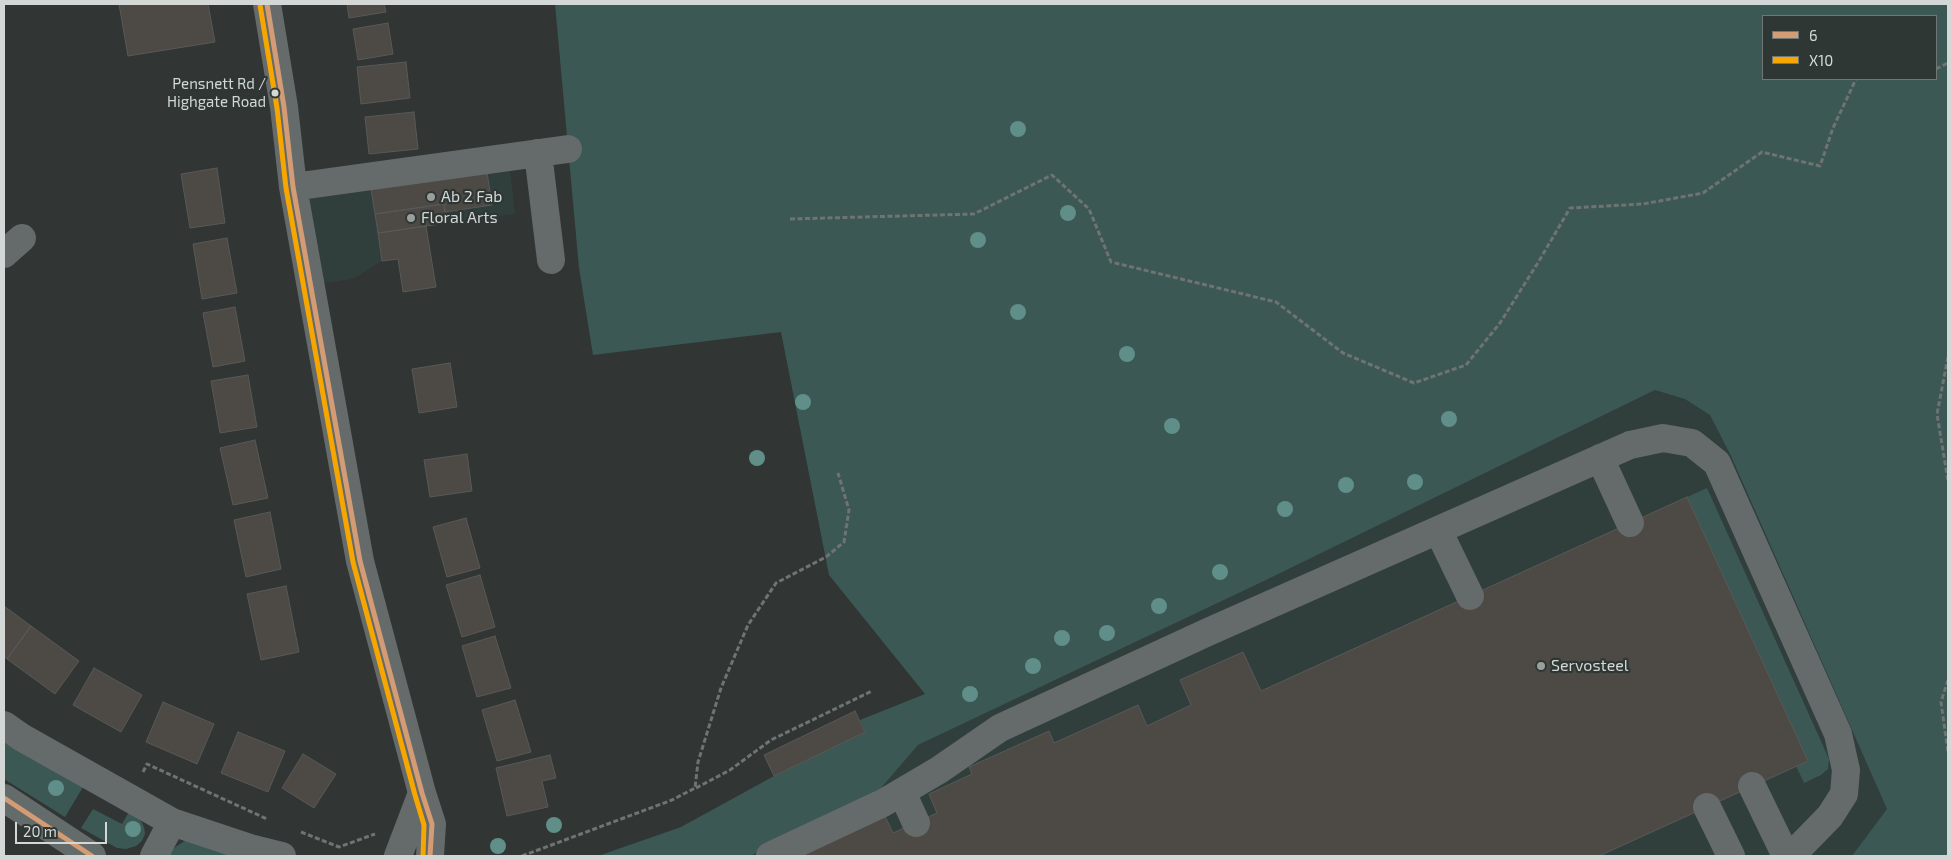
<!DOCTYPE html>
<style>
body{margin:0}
#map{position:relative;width:1952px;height:860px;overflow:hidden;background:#313534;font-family:"Exo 2",sans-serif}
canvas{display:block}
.frame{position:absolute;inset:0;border:5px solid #d3d7d6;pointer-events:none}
.legend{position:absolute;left:1762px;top:15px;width:175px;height:65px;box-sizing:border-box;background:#2f3735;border:1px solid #717775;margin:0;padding:6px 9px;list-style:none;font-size:15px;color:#d3d7d6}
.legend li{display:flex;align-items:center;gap:10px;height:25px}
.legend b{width:25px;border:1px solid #717775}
.scale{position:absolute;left:15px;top:822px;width:92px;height:22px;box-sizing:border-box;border:2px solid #d3d7d6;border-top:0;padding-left:6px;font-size:15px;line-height:18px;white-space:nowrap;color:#d3d7d6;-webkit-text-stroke:4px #2f3735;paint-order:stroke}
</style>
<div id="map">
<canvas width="1952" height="860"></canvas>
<div class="frame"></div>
<ul class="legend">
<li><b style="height:6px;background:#d39c74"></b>6</li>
<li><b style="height:6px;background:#f7a600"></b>X10</li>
</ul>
<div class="scale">20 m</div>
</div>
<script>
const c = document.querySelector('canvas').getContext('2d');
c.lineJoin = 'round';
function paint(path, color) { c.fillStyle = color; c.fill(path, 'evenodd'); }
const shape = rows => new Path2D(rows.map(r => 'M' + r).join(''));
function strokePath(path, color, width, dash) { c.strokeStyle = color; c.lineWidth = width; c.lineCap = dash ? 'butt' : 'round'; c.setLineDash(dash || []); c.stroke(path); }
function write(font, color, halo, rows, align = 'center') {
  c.font = font + ' "Exo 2",sans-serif'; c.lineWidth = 4.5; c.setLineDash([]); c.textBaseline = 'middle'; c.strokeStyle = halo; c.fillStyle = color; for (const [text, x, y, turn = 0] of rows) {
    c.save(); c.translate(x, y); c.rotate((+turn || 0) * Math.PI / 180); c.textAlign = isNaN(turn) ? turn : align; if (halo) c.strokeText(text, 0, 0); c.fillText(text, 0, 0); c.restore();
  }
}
paint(shape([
 [510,169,515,214,378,233,382,261,353,279,311,285,296,200],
 [1714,361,1946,856,750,856,869,802,918,745,1262,582]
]), '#303e3c');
paint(shape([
 [555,4,1948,4,1948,856,1852,856,1887,809,1731,456,1710,415,1685,399,1655,390,1262,582,918,745,869,802,750,856,598,856,681,827,774,776,865,732,860,720,925,694,829,575,781,332,593,355,579,268],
 [1763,16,1936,16,1936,79,1763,79],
 [1707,488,1829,759,1828,769,1821,775,1804,783,1796,766,1808,761,1687,497],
 [4,742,83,787,65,817,4,779],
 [93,809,122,824,130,810,140,819,144,827,145,834,142,841,136,846,126,849,117,848,81,828],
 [189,838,227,851,230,856,169,856,174,848]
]), '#3b5854');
const building = shape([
 [119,4,208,4,215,42,128,56,119,4],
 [347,4,384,4,386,12,349,18,347,4],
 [388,23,393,54,358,60,353,29,388,23],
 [406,62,410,98,361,104,357,67,406,62],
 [414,112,418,149,369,154,365,117,414,112],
 [217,168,225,223,190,228,181,174,217,168],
 [487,172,492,205,445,212,444,204,375,214,371,189,487,172],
 [444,204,447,223,378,233,375,214,444,204],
 [426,226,436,287,403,292,398,259,382,261,378,233,426,226],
 [227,238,237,293,202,299,193,244,227,238],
 [235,307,245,361,213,367,203,313,235,307],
 [450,363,457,407,419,413,412,369,450,363],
 [248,375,257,427,220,433,211,381,248,375],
 [255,440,268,498,233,505,220,448,255,440],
 [467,454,472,491,430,497,424,460,467,454],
 [1687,497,1808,761,1599,856,791,856,884,814,893,833,937,813,929,794,972,774,969,767,1049,731,1054,743,1138,705,1147,726,1191,705,1180,680,1243,652,1261,691,1687,497],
 [270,512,281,569,246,577,234,520,270,512],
 [466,518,480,568,447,577,433,527,466,518],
 [480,575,495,627,462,637,446,585,480,575],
 [286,586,299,652,261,660,247,594,286,586],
 [4,606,31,626,7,659,4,656,4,606],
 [31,626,79,661,55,694,7,659,31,626],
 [495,636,511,688,477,697,462,646,495,636],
 [94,668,142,695,121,732,73,705,94,668],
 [515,700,531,752,497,761,482,710,515,700],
 [163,702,214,724,197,764,146,742,163,702],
 [855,711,865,732,774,776,764,755,855,711],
 [238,732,285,751,268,792,221,773,238,732],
 [303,754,336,774,314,808,282,788,303,754],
 [550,755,556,778,542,781,548,807,507,816,496,768,550,755]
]);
paint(building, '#4d4a46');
strokePath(building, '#585958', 1);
strokePath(shape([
 [1936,69,1948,63],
 [790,219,974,214,1052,175,1089,209,1111,262,1276,302,1343,353,1414,383,1466,365,1500,323,1539,261,1570,208,1643,204,1703,193,1762,152,1820,166,1833,128,1856,79],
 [1948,357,1937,414,1948,481],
 [1948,680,1941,702,1948,752],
 [143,772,147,764,267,819],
 [696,788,730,770,771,740,872,691],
 [301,832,339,847,375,834],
 [522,856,672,800,695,788,698,762,721,688,748,625,776,583,826,557,844,542,849,510,838,473]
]), '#6f7372', 3, [5, 2.5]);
strokePath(shape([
 [267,4,284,107,293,187,360,561,422,793,432,824,430,856],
 [538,153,551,260],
 [293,187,568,149],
 [4,254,22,238],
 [1600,458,1630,523],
 [1438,530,1470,596],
 [4,725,21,737,172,822,250,848,282,856],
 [1752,786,1786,856],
 [902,792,916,823],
 [1707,807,1731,856],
 [154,856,172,822],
 [398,856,422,793],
 [770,856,883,803,939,770,1000,728,1208,632,1630,445,1663,438,1692,443,1717,463,1838,734,1846,770,1844,794,1830,816,1791,856]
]), '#656b6a', 28);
strokePath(shape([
 [4,798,92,856]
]), '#646c6b', 28);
strokePath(shape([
 [267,4,284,107,293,187,360,561,422,793,432,824,430,856],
 [4,798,92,856]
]), '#d39c74', 5);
strokePath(shape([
 [260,5,277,108,286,188,353,562,415,795,424,825,423,856]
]), '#f7a600', 5);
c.fillStyle = '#608e88';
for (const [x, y] of [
 [1018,129],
 [1068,213],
 [978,240],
 [1018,312],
 [1127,354],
 [803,402],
 [1449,419],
 [1172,426],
 [757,458],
 [1415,482],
 [1346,485],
 [1285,509],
 [1220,572],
 [1159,606],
 [1107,633],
 [1062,638],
 [1033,666],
 [970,694],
 [56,788],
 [554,825],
 [133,829],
 [498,846]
]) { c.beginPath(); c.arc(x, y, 8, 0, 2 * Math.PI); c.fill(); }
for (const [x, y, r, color] of [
 [275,93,4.5,"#d3d7d6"],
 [431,197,5,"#9a9e9d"],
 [411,218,5,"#9a9e9d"],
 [1541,666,5,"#9a9e9d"]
]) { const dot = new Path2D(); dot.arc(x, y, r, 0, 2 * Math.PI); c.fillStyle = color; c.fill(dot); strokePath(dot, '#2f3735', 2); }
write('15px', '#d3d7d6', '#2f3735', [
 ["Pensnett Rd /",266,84],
 ["Highgate Road",266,102]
], 'right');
write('16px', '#d3d7d6', '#2f3735', [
 ["Ab 2 Fab",441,197],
 ["Floral Arts",421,218],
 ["Servosteel",1551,666]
], 'left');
</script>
